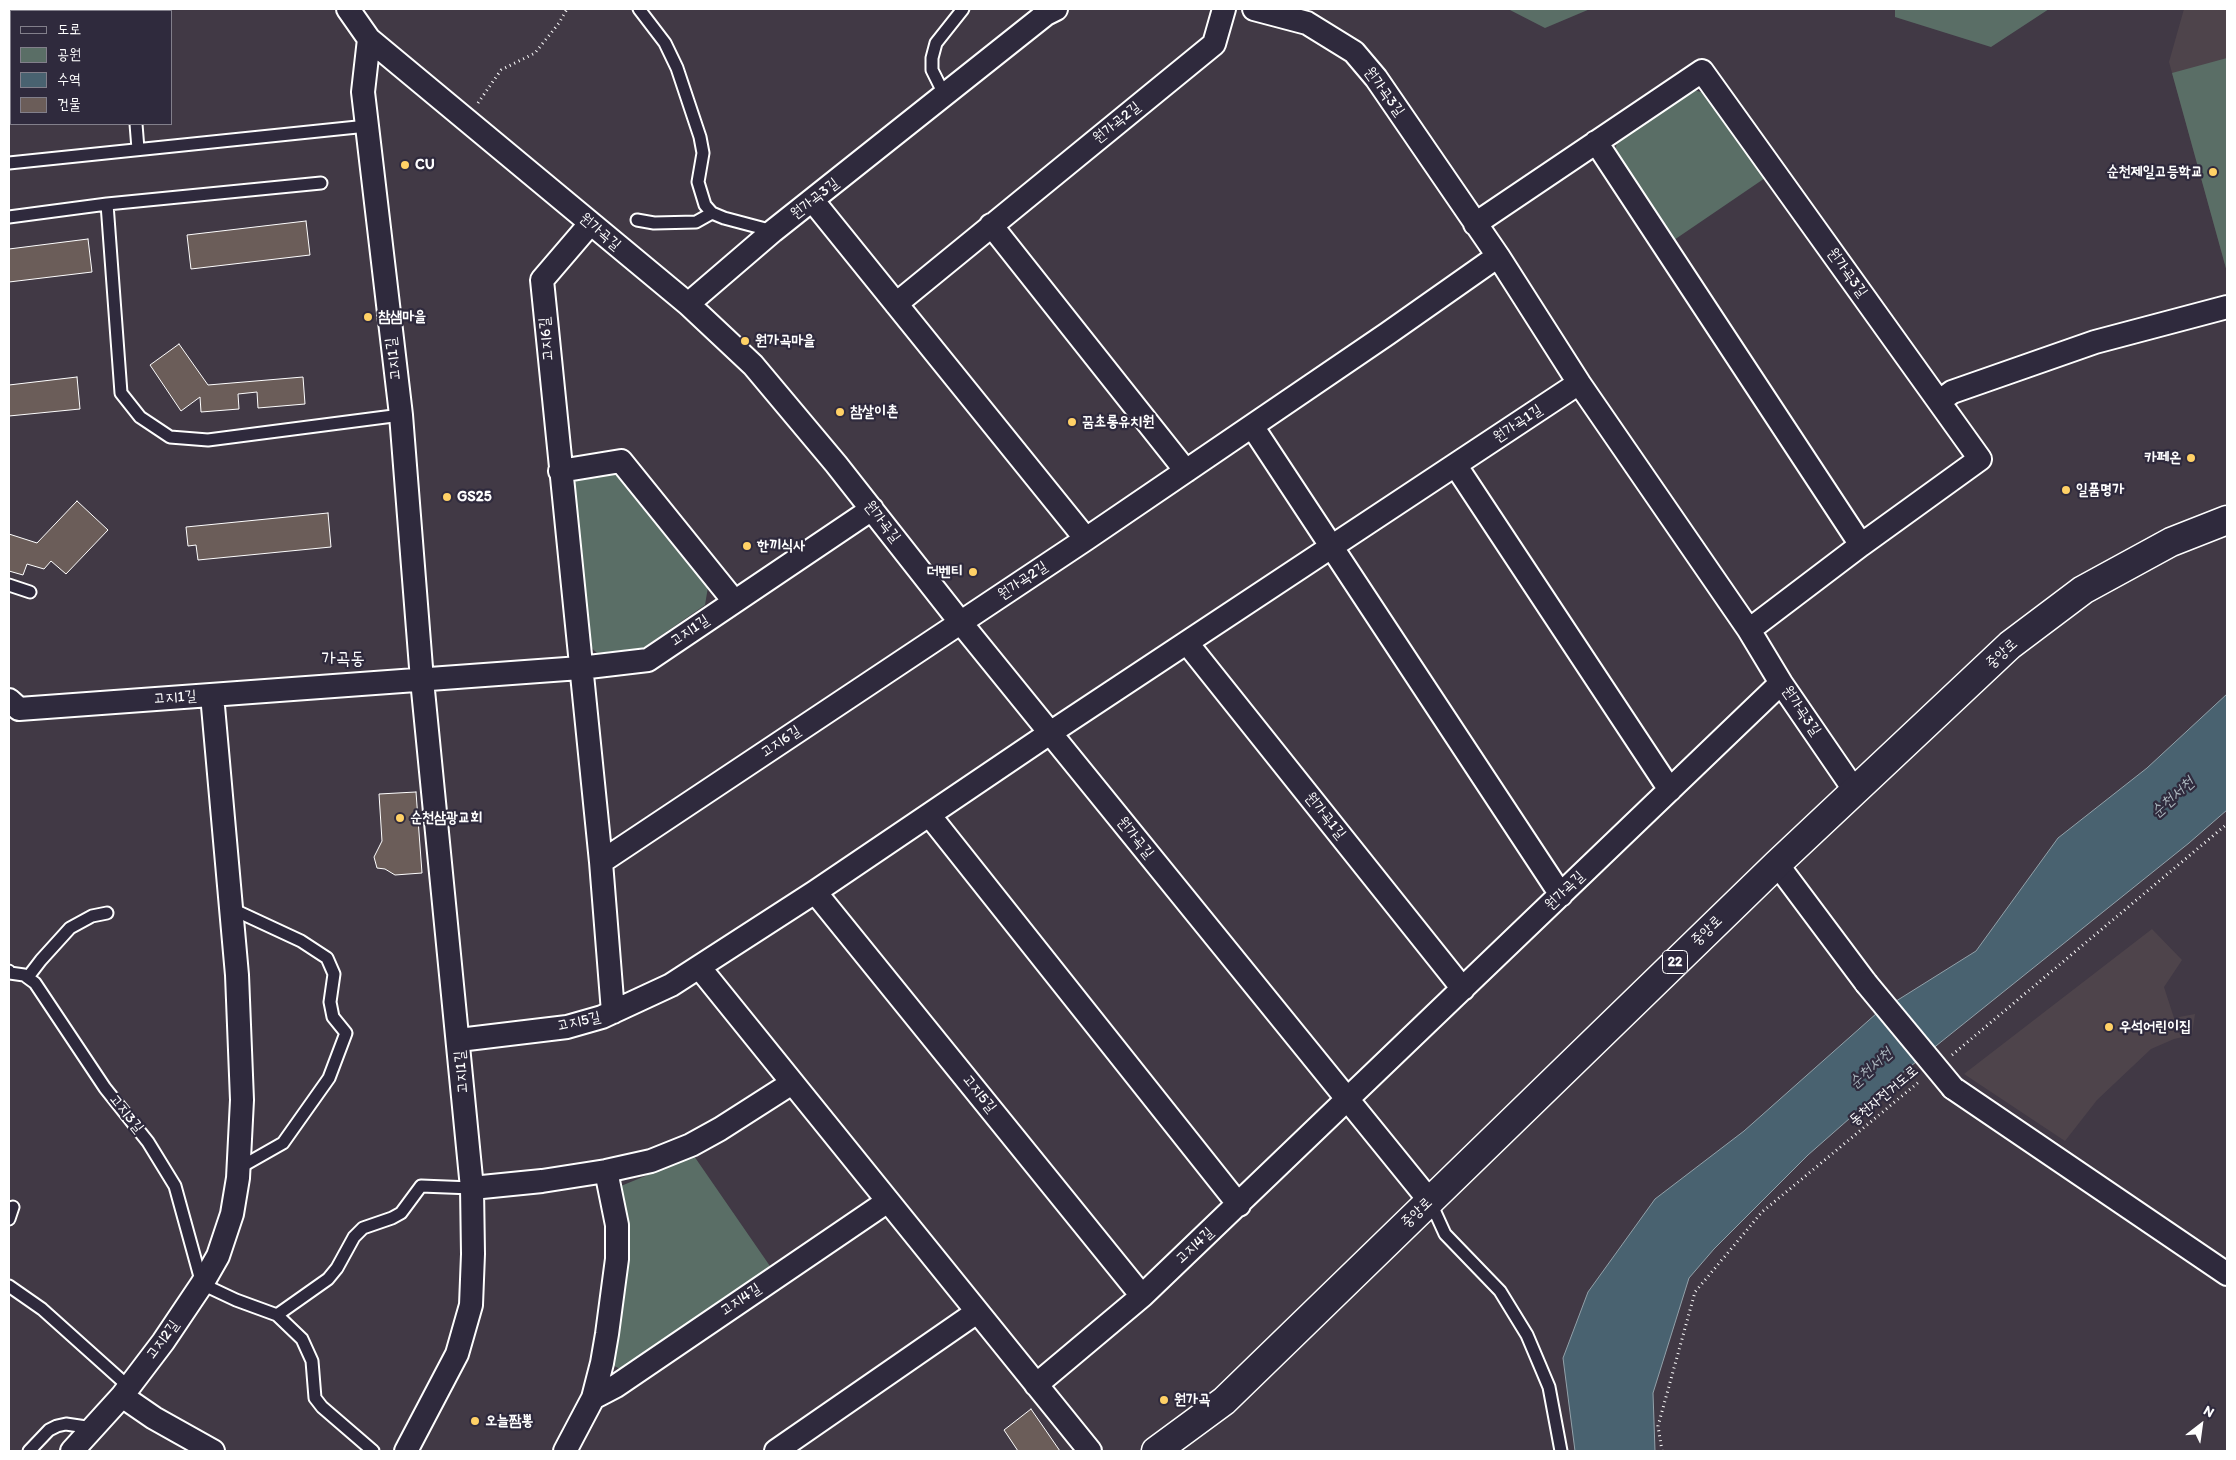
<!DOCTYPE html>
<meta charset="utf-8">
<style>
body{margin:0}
#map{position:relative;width:2236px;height:1460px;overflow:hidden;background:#413945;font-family:Itim,"Poor Story",sans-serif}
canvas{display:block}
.frame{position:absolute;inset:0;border:10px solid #fff;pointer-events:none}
.legend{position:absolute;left:10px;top:10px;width:162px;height:115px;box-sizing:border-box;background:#2f2a3d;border:1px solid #827f8b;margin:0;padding:6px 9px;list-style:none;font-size:15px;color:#fff}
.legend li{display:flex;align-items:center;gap:10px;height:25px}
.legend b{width:25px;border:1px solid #827f8b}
.north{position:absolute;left:2176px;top:1400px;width:50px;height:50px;-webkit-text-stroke:4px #2f2a3d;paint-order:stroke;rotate:30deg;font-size:14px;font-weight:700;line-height:20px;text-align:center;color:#fff}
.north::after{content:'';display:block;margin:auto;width:18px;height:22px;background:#fff;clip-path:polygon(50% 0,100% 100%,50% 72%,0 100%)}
</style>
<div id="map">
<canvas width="2236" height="1460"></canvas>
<div class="frame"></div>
<ul class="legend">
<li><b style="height:6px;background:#2f2a3d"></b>도로</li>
<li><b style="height:14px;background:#5a6e66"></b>공원</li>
<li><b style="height:14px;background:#496270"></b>수역</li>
<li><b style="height:14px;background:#6b5d59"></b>건물</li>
</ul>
<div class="north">N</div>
</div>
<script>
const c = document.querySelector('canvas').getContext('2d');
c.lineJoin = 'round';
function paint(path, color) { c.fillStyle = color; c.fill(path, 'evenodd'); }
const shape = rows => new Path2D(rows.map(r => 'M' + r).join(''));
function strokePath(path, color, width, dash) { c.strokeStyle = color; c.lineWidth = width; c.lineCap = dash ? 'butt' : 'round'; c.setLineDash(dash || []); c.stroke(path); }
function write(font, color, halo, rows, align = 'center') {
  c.font = font + ' Itim,"Poor Story",sans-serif'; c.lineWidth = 4.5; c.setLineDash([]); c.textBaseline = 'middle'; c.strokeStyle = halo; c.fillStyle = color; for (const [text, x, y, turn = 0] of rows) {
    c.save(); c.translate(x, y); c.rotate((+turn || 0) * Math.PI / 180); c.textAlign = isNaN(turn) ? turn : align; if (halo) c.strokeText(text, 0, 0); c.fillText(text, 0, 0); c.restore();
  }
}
paint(shape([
 [2184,9,2227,9,2227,272,2169,62],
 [2152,929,2182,960,2164,987,2174,1018,2195,1014,2192,1035,2174,1039,2151,1049,2097,1100,2065,1141,1964,1074]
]), '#4e444b');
paint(shape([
 [1508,9,1590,9,1545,28],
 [1895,9,2049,9,1991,47,1895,17],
 [2227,58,2227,272,2172,73],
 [1694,90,1711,95,1768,176,1674,240,1614,157,1617,142],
 [613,472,619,474,708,587,705,605,643,648,597,653,584,641,571,477],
 [694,1156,772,1269,629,1370,620,1369,607,1362,616,1188]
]), '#5a6e66');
const water = shape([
 [2227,694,2227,810,2189,843,1891,1082,1808,1155,1714,1249,1689,1278,1653,1393,1655,1451,1575,1451,1563,1358,1588,1292,1655,1199,1744,1131,1877,1013,1976,951,2058,838,2147,768,2227,694]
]);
paint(water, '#496270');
strokePath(water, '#92a1a9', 1);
const building = shape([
 [306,221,310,255,191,269,187,235,306,221],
 [88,239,92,272,9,282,9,249,88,239],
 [179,344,208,385,303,377,305,404,258,408,257,392,238,394,239,409,201,412,200,397,181,411,150,365,179,344],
 [77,377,80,409,9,416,9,385,77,377],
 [77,501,108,530,66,574,51,561,44,569,27,564,23,575,9,571,9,534,37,543,77,501],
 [328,513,331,547,198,560,196,545,188,546,186,527,328,513],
 [416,792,422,873,395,875,385,869,377,868,374,857,382,841,379,794,416,792],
 [1031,1409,1060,1451,1018,1451,1004,1430,1031,1409]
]);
paint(building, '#6b5d59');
strokePath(building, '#fff', 1);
const lane = shape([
 [124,9,124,11],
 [639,9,665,43,677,68,700,137,703,153,698,182,705,205,712,213,724,218,773,231],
 [945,96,932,70,932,58,936,43,963,9],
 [136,124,138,149],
 [9,163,367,126],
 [107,204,121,393,140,417,170,437,208,440,401,415],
 [9,217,107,204,321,183],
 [637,220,654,223,696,222,712,213],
 [9,585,30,592],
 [230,908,301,941,327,958,334,974,330,1002,333,1017,346,1033,329,1078,283,1143,239,1168],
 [9,971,10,973,24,975,35,983,105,1088,148,1142,175,1186,202,1284,236,1300,277,1315,302,1339,312,1361,315,1398,322,1407,373,1451],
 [28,977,41,960,70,928,92,916,107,913],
 [1430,1201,1445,1234,1500,1291,1527,1335,1549,1387,1561,1451],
 [9,1219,13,1207],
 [9,1286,42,1309,129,1387],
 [277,1315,328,1279,337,1268,354,1237,363,1228,392,1218,401,1213,421,1186,472,1188],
 [29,1451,49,1430,57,1426,66,1424,93,1428]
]);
const street = shape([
 [348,9,369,39,688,304,753,365,836,464,961,623,1430,1201],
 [1254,9,1307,23,1354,52,1376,78,1498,256,1579,383,1749,630,1781,683,1855,791],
 [369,39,363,92,401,415,422,680,472,1188,473,1254,471,1305,457,1354,406,1451],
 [1596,142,1861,545],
 [813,201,1086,539],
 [590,224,542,280,601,862,613,1012],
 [1475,224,1702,71,1980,459,1861,545,1749,630],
 [991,225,1186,471],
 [688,304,773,231,1046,14,1056,9],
 [896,304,1214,44,1224,9],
 [1940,401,1952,392,2095,342,2227,307],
 [1252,426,1561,895],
 [1456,466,1670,790],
 [560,471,621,461,734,601],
 [1187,643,1463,989],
 [9,700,19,709,580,668,648,660,872,509],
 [930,816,1239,1205],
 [601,862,1086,539,1387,334,1498,256],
 [1777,864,1866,983],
 [815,892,1142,1296],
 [699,967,1090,1451],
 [459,1040,567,1027,602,1017,671,985,815,892,1050,733,1579,383],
 [1953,1088,2227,1274],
 [472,1188,542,1181,606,1171,651,1161,691,1145,720,1129,792,1083],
 [1036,1385,1142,1296,1781,683],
 [122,1396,163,1342,202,1284,218,1256,232,1214,238,1178,242,1100,237,975,212,695],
 [593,1398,616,1386,888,1201],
 [72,1451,122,1396,154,1418,213,1451],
 [565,1451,593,1398,602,1363,607,1334,617,1259,617,1225,606,1171],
 [776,1451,977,1312]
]);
const primary = shape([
 [1156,1451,1224,1401,1777,864,2010,645,2083,590,2171,542,2227,520]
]);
strokePath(lane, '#fff', 15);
strokePath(street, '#fff', 26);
strokePath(primary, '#fff', 31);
strokePath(shape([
 [478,103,501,70,535,53,559,23,567,9],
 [1952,1055,2227,824],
 [1662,1451,1658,1426,1695,1292,1762,1212,1920,1081]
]), '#fff', 3, [1, 4]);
strokePath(lane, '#2f2a3d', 11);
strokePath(street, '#2f2a3d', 22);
strokePath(primary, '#2f2a3d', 28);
const streetBridge = shape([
 [1866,983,1953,1088]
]);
strokePath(streetBridge, '#fff', 26, []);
strokePath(streetBridge, '#2f2a3d', 22);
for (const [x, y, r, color] of [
 [405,165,5,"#ffd166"],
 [2213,172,5,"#ffd166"],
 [368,317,5,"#ffd166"],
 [745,341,5,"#ffd166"],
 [840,412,5,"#ffd166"],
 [1072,422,5,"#ffd166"],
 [2191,458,5,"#ffd166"],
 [2066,490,5,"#ffd166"],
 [447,497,5,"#ffd166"],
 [747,546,5,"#ffd166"],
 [973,572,5,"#ffd166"],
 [400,818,5,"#ffd166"],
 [2109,1027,5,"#ffd166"],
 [1164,1400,5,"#ffd166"],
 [475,1421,5,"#ffd166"]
]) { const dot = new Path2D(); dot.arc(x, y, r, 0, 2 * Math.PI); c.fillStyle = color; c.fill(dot); strokePath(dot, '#2f2a3d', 2); }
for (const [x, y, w] of [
 [1675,962,25]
]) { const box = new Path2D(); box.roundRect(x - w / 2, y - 11.5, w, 23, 4); c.fillStyle = '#2f2a3d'; c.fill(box); strokePath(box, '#fff', 1); }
write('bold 14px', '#fff', null, [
 ["22",1675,962]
]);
write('15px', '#fff', '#2f2a3d', [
 ["원가곡3길",1384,92,54],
 ["원가곡2길",1117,123,-39],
 ["원가곡3길",815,199,-38],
 ["원가곡길",600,232,40],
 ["원가곡3길",1847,273,54],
 ["고지6길",547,339,-95],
 ["고지1길",394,359,-97],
 ["원가곡1길",1518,424,-34],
 ["원가곡길",882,522,52],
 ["원가곡2길",1023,581,-34],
 ["고지1길",690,631,-34],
 ["중앙로",2002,654,-42],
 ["고지1길",175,698,-4],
 ["원가곡3길",1801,711,56],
 ["고지6길",781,742,-34],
 ["원가곡1길",1325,816,51],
 ["원가곡길",1135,838,51],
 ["원가곡길",1565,891,-44],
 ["중앙로",1707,931,-44],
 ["고지5길",579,1022,-13],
 ["고지1길",462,1072,-95],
 ["고지5길",979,1094,51],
 ["동천자전거도로",1884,1096,-40],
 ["고지3길",126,1114,51],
 ["중앙로",1417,1213,-44],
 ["고지4길",1195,1246,-43],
 ["고지4길",741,1300,-34],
 ["고지2길",163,1340,-54]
]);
write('bold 15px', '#fff', '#2f2a3d', [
 ["CU",415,165],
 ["순천제일고등학교",2203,172,"right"],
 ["참샘마을",378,317],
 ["원가곡마을",755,341],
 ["참살이촌",850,412],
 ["꿈초롱유치원",1082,422],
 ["카페온",2181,458,"right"],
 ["일품명가",2076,490],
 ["GS25",457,497],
 ["한끼식사",757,546],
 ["더벤티",963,572,"right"],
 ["순천삼광교회",410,818],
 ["우석어린이집",2119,1027],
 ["원가곡",1174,1400],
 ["오늘짬뽕",485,1421]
], 'left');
write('italic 16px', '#adb8bf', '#2f2a3d', [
 ["순천서천",2173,798,-42],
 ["순천서천",1871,1069,-42]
]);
write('18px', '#fff', '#2f2a3d', [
 ["가곡동",343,659]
]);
</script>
